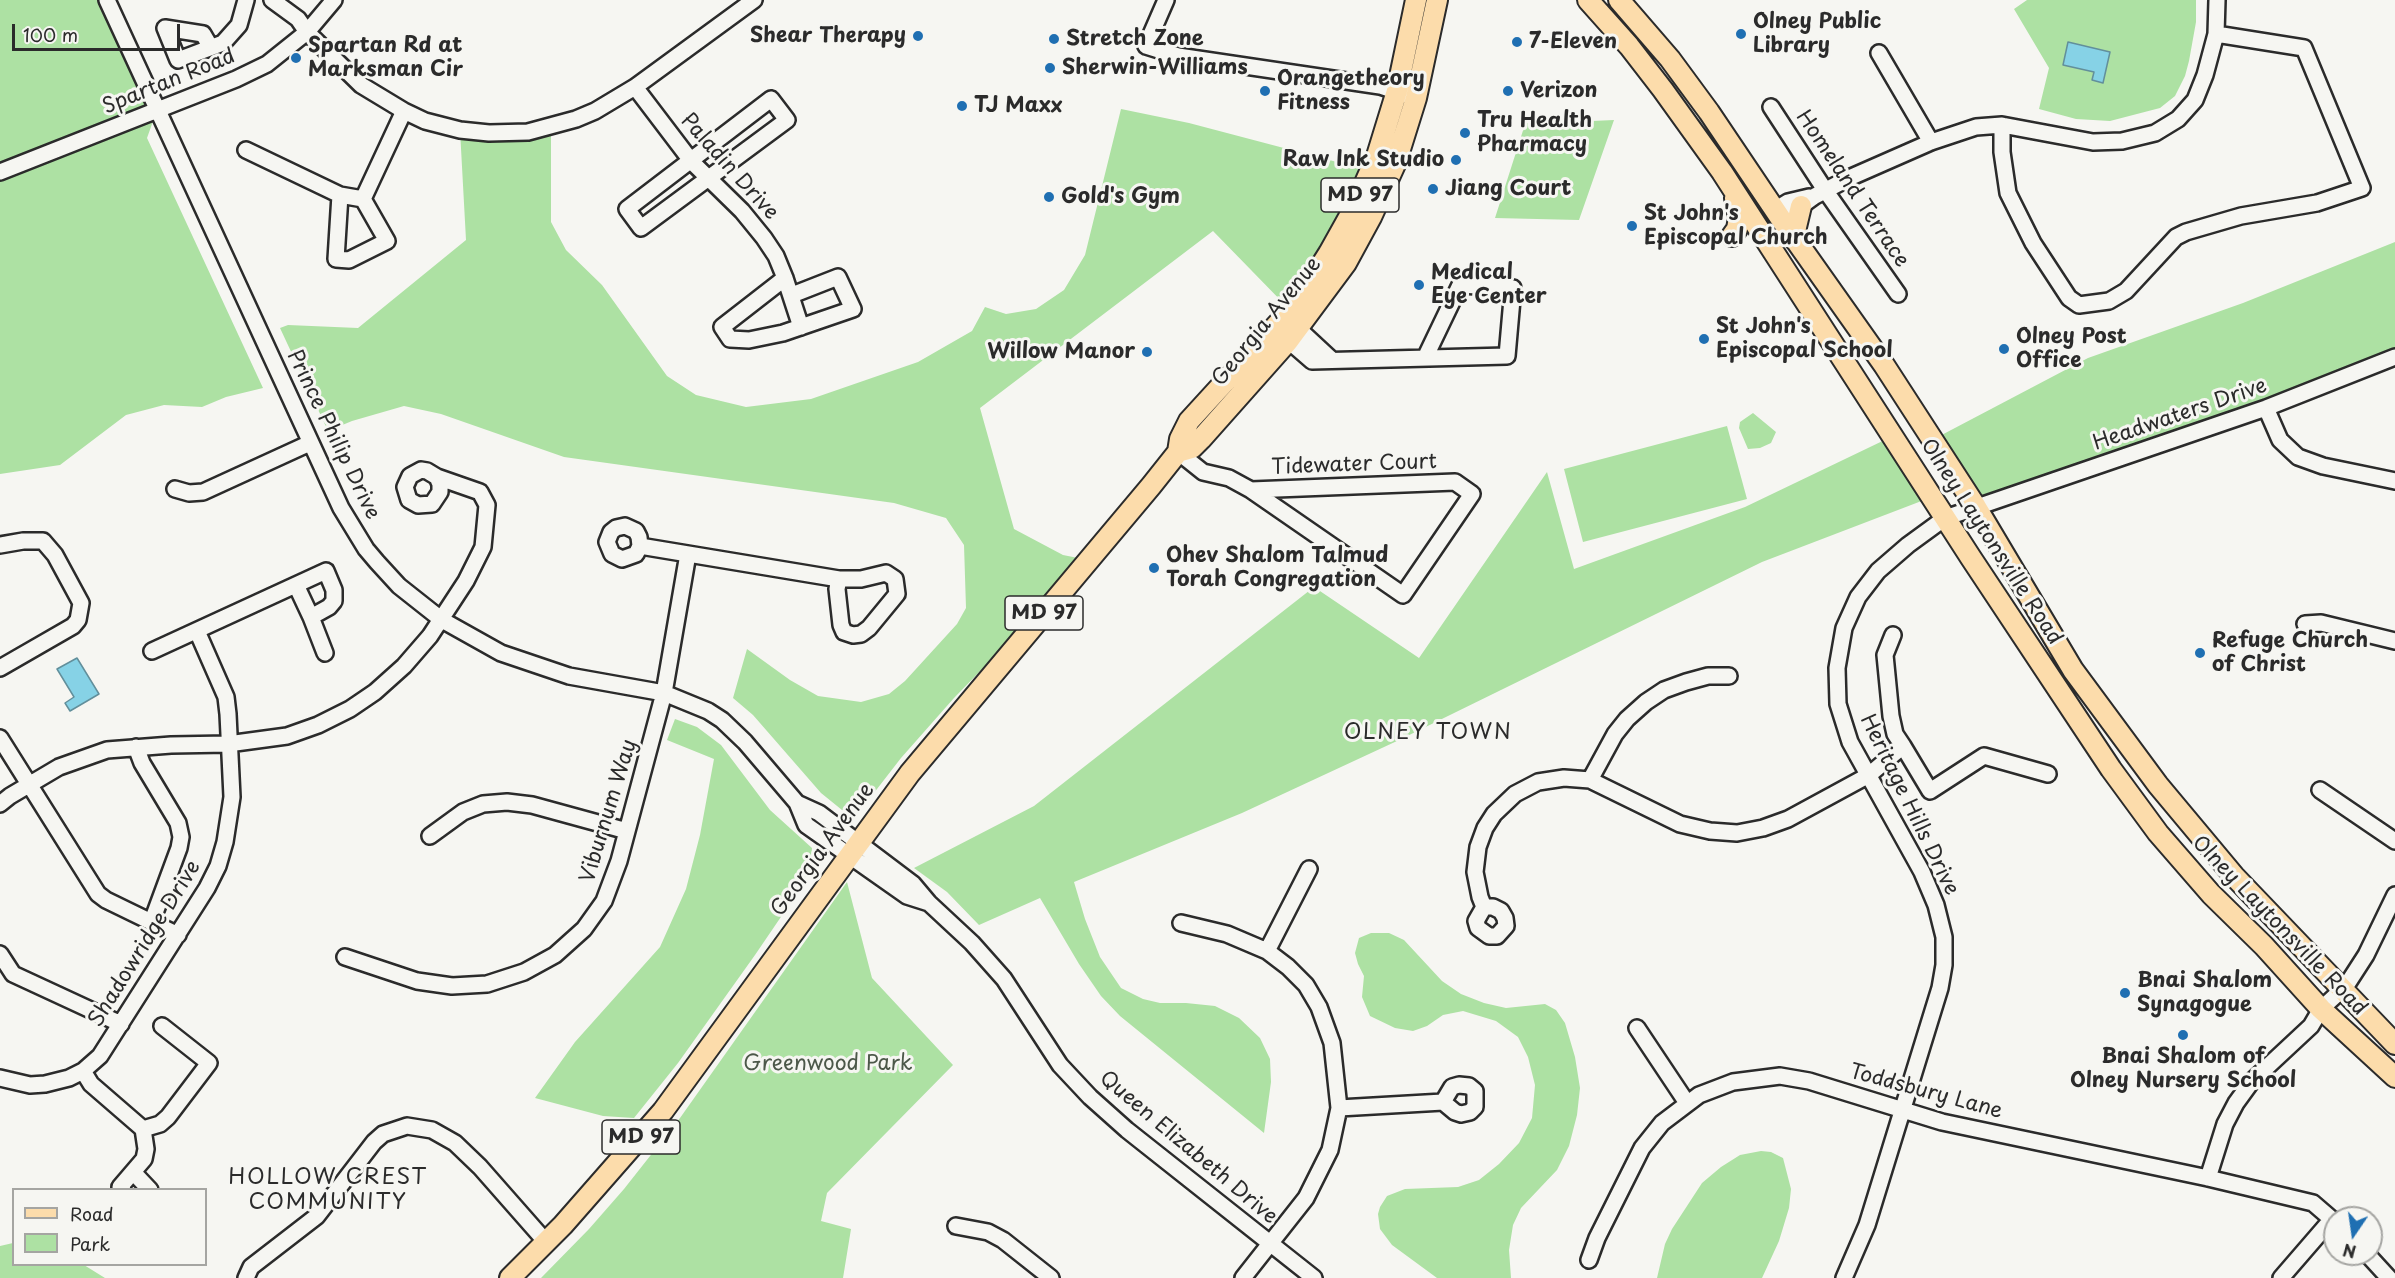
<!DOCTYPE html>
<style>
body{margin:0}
#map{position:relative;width:2395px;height:1278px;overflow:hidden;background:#f6f6f2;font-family:"Playpen Sans",sans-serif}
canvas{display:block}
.legend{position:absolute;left:12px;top:1188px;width:195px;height:78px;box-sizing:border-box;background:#f6f6f2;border:2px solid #a5a5a2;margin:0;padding:8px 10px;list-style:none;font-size:18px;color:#2b2b2b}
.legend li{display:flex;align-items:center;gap:12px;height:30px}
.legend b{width:30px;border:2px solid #a5a5a2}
.north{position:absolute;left:2323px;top:1206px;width:60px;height:60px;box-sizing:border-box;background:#f6f6f2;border:2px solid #a5a5a2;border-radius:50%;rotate:193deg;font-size:16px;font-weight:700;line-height:24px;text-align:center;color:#2b2b2b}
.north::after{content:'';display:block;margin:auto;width:21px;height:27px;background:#1f6fb2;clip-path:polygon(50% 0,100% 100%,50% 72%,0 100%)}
.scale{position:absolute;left:12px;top:24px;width:168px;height:27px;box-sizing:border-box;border:3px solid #2b2b2b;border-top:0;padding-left:8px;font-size:18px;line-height:21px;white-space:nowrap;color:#2b2b2b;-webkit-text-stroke:4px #f6f6f2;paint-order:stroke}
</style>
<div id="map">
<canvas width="2395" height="1278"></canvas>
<ul class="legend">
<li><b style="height:8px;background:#fcdcab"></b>Road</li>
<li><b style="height:16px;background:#ade1a3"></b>Park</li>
</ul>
<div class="north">N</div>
<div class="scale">100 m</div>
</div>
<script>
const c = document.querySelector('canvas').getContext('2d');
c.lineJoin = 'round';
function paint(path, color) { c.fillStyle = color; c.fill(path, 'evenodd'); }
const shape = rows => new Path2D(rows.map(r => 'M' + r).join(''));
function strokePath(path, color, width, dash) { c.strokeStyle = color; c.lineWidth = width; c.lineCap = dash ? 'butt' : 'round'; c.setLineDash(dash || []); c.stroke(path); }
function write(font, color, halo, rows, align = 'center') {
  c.font = font + ' "Playpen Sans",sans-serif'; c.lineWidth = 6; c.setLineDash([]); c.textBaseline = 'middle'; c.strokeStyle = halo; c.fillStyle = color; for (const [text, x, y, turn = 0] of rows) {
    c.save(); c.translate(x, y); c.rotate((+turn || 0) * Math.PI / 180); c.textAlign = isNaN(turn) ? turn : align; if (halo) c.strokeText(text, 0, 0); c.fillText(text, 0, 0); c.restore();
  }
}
paint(shape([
 [0,0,107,0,157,110,147,138,263,388,226,397,202,407,164,405,126,415,60,465,0,474],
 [2027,0,2196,0,2196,22,2189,61,2185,76,2175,96,2160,108,2110,121,2076,119,2039,109,2049,68,2014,9],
 [1121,109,1189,123,1371,171,1290,310,1213,231,980,408,1014,529,1063,555,1088,560,954,698,901,758,870,798,853,815,842,810,821,793,753,715,733,698,747,649,790,680,818,696,861,702,889,694,905,681,957,624,966,608,964,545,946,518,894,503,564,457,441,414,404,406,352,421,328,431,280,328,288,325,358,328,466,240,460,130,551,126,551,222,566,250,602,285,667,376,696,395,746,407,811,399,918,362,972,331,985,307,1006,314,1036,309,1064,290,1085,255],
 [1527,118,1548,123,1614,120,1579,220,1495,218],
 [2395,242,2395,357,1976,507,1934,439,2088,358,2243,303],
 [1753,413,1776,432,1771,443,1760,448,1748,449,1739,428,1740,422],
 [1727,426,1747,499,1583,542,1564,469],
 [1893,436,1932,497,1762,562,1397,741,1242,813,1074,882,1085,919,1100,957,1121,988,1143,999,1160,1003,1186,1003,1215,1006,1239,1018,1260,1038,1270,1059,1271,1082,1264,1133,1120,1016,1101,996,1079,964,1040,898,979,925,947,892,914,868,1034,806,1314,587,1419,658,1547,472,1574,569,1745,507],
 [675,719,697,727,721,745,770,810,812,848,810,870,787,908,755,955,678,1063,634,1118,603,1116,535,1098,575,1042,660,947,686,889,700,835,714,759,667,740],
 [847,882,872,978,953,1065,827,1193,821,1221,851,1229,843,1278,541,1278,589,1229,624,1189,680,1118],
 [1371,933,1389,933,1404,940,1442,981,1461,994,1484,1003,1506,1008,1545,1004,1556,1010,1565,1023,1575,1057,1580,1088,1577,1115,1569,1146,1557,1170,1521,1208,1513,1225,1509,1250,1511,1278,1437,1278,1392,1245,1380,1229,1378,1214,1380,1207,1387,1196,1405,1189,1458,1187,1479,1180,1499,1164,1519,1143,1532,1118,1535,1085,1528,1057,1518,1037,1496,1021,1463,1011,1443,1015,1427,1026,1413,1031,1395,1028,1370,1016,1362,997,1364,976,1358,964,1355,953,1359,938],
 [1761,1151,1771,1152,1783,1158,1791,1189,1789,1208,1779,1241,1762,1278,1657,1278,1665,1244,1672,1229,1702,1183,1721,1167,1740,1155],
 [13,1243,14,1264,84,1265,105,1278,0,1278,0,1246]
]), '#ade1a3');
const water = shape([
 [2068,42,2110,52,2103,83,2092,80,2094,72,2063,65,2068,42],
 [77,658,99,694,70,711,65,703,74,697,57,669,77,658]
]);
paint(water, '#86d2e6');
strokePath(water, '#628f9b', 1.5);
const minor = shape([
 [107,0,341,508,366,549,377,562,399,586,442,620,501,653,569,676,664,693,708,711,722,720,745,742,797,803,806,825,907,896,929,903],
 [272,0,298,19,307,32,361,85,404,111,425,121,460,130,489,133,528,132,576,119,595,111,635,87,754,0],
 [1166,0,1146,46,1178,56,1380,86,1416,98],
 [210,46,203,34,165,28,178,60,223,43,239,25,246,0],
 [1879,53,1931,142],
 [635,87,692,162,742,211,764,238,776,256,785,278,801,327],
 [771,99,787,120,641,228,627,209,771,99],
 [1771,107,1825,190,1898,294],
 [2002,125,2002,152,2008,193,2033,243,2069,298,2079,305,2109,301,2126,291,2176,237,2186,232,2241,216,2317,203,2362,188,2304,48,2216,34],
 [246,150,340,195],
 [0,172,236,79,267,64,307,32,334,0],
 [363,199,387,241,349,260,336,259,340,195,363,199,404,111],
 [1775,210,1788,202,1809,197],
 [1793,212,1815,196,1849,178,1931,142,1976,127,2002,125,2093,142,2122,141,2155,133,2178,119,2195,100,2205,75,2216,34,2217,0],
 [785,278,722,327,730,339,749,340,783,333,853,309,838,277,792,295],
 [1290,321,1332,360],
 [1282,335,1312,361,1507,356,1513,288,1460,285,1425,358],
 [2266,408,2280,440,2298,457,2323,466,2395,481],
 [1178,452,1203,472,1229,478,1251,490,1403,595,1472,494,1455,482,1251,490],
 [175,489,189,493,203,492,310,443],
 [0,545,23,541,43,541,55,555,81,603,78,620,73,626,0,668],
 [640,546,636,554,622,559,612,554,607,542,611,532,616,528,625,526,636,531,639,537,640,546,839,579,837,589,841,625,844,632,853,635,861,634,869,628,897,594,895,579,886,573,861,579,839,579],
 [296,585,311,617,325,653],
 [2305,624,2321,623,2395,641],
 [1893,635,1885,655,1891,716,1895,734,1903,746],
 [152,651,326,571,334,590,334,601,329,607,311,617],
 [0,738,98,894,106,900,178,935],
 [136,747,142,763,178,823,181,837,179,848,152,921],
 [1590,780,1615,734,1627,719,1646,702,1664,690,1686,682,1708,676,1729,676],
 [2320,790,2395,841],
 [797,803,819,813,913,884,929,903,972,943,1004,979,1060,1065,1090,1097,1127,1130,1314,1278],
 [0,804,10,796,59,767,107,750,171,745,228,744,287,736,318,725,350,709,375,692,404,666,430,636,466,581,483,547,487,505,480,492,437,477,427,471,421,470,410,476,405,487,409,500,418,505,432,504,440,492,440,484,437,477],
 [430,836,463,812,483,804,507,802,532,805,627,831],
 [1484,907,1476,921,1478,928,1489,936,1497,936,1506,926,1505,918,1501,911,1493,907,1484,907,1480,897,1475,872,1478,847,1485,828,1494,814,1515,794,1538,782,1564,778,1590,780,1680,824,1710,831,1737,833,1763,828,1788,819,1869,775,1903,746,1930,791,1984,756,2048,774],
 [1181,923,1227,934,1267,951,1288,967,1306,985,1319,1007,1332,1043,1339,1108,1330,1150,1306,1198,1243,1278],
 [1267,951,1309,869],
 [0,954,13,974,121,1024],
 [345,957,417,981,452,986,487,984,524,972,555,955,584,929,604,901,619,861,664,693,688,554],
 [1637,1028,1687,1103],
 [83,1071,91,1084,143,1129],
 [0,1078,30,1085,45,1084,69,1078,83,1071,100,1056,207,888,218,866,225,842,232,797,228,714,226,697,197,631],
 [1339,1108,1443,1102,1452,1087,1459,1085,1469,1086,1475,1091,1475,1107,1470,1112,1461,1114,1455,1112,1443,1102],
 [133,1172,150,1190],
 [2208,1178,2225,1124,2236,1103,2252,1081,2311,1026,2321,1009,2346,986,2366,955,2395,895],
 [123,1190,120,1187,144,1159,146,1149,143,1129,160,1124,168,1117,209,1063,162,1026],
 [956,1226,988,1232,1003,1240,1051,1278],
 [2367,1254,2389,1278],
 [1589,1260,1597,1238,1642,1148,1662,1123,1699,1095,1733,1082,1780,1076,1809,1081,1942,1122,2208,1178,2313,1203,2335,1222],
 [246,1278,251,1267,317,1216,374,1142,383,1134,407,1126,432,1130,455,1143,480,1167,546,1242],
 [1844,1278,1867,1225,1940,988,1944,965,1944,937,1936,905,1922,872,1850,742,1838,704,1837,668,1844,628,1858,597,1878,571,1908,545,1945,518,2266,408,2395,357],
 [2281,1278,2332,1219]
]);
const major = shape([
 [1588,0,1629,46,1663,90,1722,172,1971,558,2111,769,2158,833,2211,894,2264,946,2321,1009,2395,1077],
 [1619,0,1670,59,1709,112,1785,225,1884,365,1976,507,2073,670,2158,785,2234,876,2395,1044],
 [1732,236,1737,229,1739,218,1735,198],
 [1795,240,1796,227,1801,206],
 [1178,452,1192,448,1201,439,1288,341,1346,263,1371,217,1396,162,1416,98,1437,0],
 [510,1278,563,1225,663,1111,910,773,1151,486,1178,452,1180,439,1189,421,1285,316,1305,291,1329,253,1353,210,1377,156,1397,91,1416,0]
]);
strokePath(minor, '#2b2b2b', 20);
strokePath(major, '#2b2b2b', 24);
strokePath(minor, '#f6f6f2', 15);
strokePath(major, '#fcdcab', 20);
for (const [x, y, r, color] of [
 [1741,34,6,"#1f6fb2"],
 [918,36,6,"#1f6fb2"],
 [1054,39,6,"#1f6fb2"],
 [1517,42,6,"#1f6fb2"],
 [296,58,6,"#1f6fb2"],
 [1050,68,6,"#1f6fb2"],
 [1265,91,6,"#1f6fb2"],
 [1508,91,6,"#1f6fb2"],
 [962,106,6,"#1f6fb2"],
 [1465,133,6,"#1f6fb2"],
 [1456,160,6,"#1f6fb2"],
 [1433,189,6,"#1f6fb2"],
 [1049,197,6,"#1f6fb2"],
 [1632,226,6,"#1f6fb2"],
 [1419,285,6,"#1f6fb2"],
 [1704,339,6,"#1f6fb2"],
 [2004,349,6,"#1f6fb2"],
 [1147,352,6,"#1f6fb2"],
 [1154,568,6,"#1f6fb2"],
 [2200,653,6,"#1f6fb2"],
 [2125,993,6,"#1f6fb2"],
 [2183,1035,6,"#1f6fb2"]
]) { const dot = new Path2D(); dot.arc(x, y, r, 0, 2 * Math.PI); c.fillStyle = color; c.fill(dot); strokePath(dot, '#f6f6f2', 2); }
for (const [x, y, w] of [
 [1360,195,78],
 [1044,613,78],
 [641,1137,78]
]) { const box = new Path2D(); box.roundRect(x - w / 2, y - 17, w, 34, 4.5); c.fillStyle = '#f6f6f2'; c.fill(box); strokePath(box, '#2b2b2b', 1.5); }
write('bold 20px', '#2b2b2b', null, [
 ["MD 97",1360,195],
 ["MD 97",1044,613],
 ["MD 97",641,1137]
]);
write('bold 21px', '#2b2b2b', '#f6f6f2', [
 ["Olney Public",1753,22],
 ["Library",1753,46],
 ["Shear Therapy",906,36,"right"],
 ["Stretch Zone",1066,39],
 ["7-Eleven",1529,42],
 ["Spartan Rd at",308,46],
 ["Marksman Cir",308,70],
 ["Sherwin-Williams",1062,68],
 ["Orangetheory",1277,79],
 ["Fitness",1277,103],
 ["Verizon",1520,91],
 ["TJ Maxx",974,106],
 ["Tru Health",1477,121],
 ["Pharmacy",1477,145],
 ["Raw Ink Studio",1444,160,"right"],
 ["Jiang Court",1445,189],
 ["Gold's Gym",1061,197],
 ["St John's",1644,214],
 ["Episcopal Church",1644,238],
 ["Medical",1431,273],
 ["Eye Center",1431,297],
 ["St John's",1716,327],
 ["Episcopal School",1716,351],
 ["Olney Post",2016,337],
 ["Office",2016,361],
 ["Willow Manor",1135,352,"right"],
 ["Ohev Shalom Talmud",1166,556],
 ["Torah Congregation",1166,580],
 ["Refuge Church",2212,641],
 ["of Christ",2212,665],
 ["Bnai Shalom",2137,981],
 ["Synagogue",2137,1005],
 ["Bnai Shalom of",2183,1057,"center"],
 ["Olney Nursery School",2183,1081,"center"]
], 'left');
write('21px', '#2b2b2b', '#f6f6f2', [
 ["Spartan Road",169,82,-22],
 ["Paladin Drive",729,167,48],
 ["Homeland Terrace",1852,189,56],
 ["Georgia Avenue",1267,322,-51],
 ["Headwaters Drive",2180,415,-19],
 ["Prince Philip Drive",333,435,64],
 ["Tidewater Court",1354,465,-2],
 ["Olney Laytonsville Road",1991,542,57],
 ["Heritage Hills Drive",1909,805,64],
 ["Viburnum Way",609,811,-73],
 ["Georgia Avenue",823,850,-54],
 ["Olney Laytonsville Road",2279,926,46],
 ["Shadowridge Drive",145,944,-58],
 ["Toddsbury Lane",1926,1092,15],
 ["Queen Elizabeth Drive",1188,1148,40]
]);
write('21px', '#4c5849', '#f6f6f2', [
 ["Greenwood Park",828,1064]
]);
c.letterSpacing = '1.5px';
write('22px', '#2b2b2b', '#f6f6f2', [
 ["OLNEY TOWN",1428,733],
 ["HOLLOW CREST",328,1178],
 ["COMMUNITY",328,1203]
]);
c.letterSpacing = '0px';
</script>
